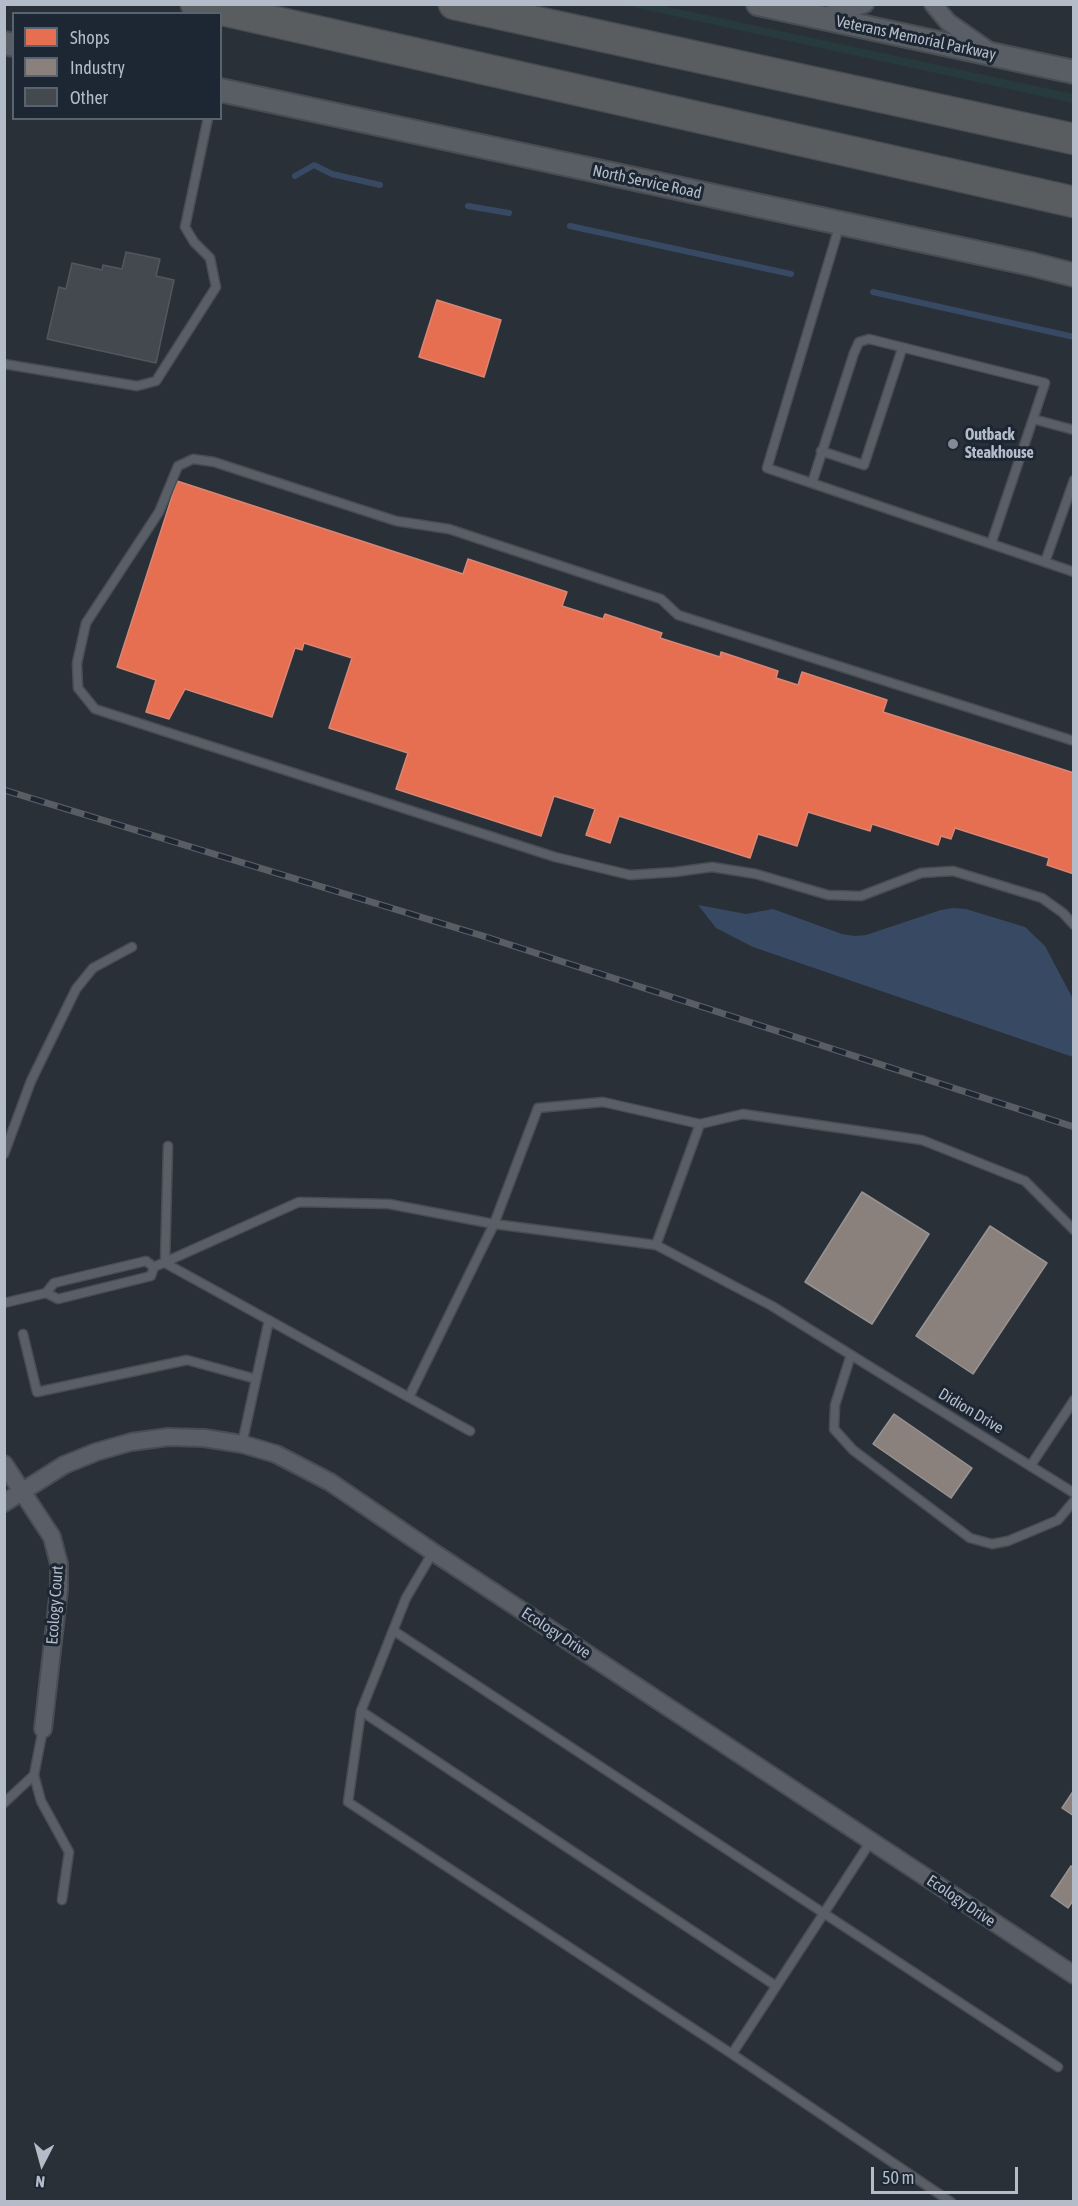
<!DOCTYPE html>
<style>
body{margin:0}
#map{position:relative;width:1078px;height:2206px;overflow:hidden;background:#2a3038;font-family:"Asap Condensed",sans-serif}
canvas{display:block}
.frame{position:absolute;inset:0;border:6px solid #b4bcc9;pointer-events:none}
.legend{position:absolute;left:12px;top:12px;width:210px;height:108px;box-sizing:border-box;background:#1d2633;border:2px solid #59626f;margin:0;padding:8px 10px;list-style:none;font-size:18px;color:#b4bcc9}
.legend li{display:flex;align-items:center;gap:12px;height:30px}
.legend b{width:30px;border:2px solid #59626f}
.north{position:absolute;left:12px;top:2134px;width:60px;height:60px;-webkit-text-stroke:4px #1d2633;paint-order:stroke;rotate:186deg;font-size:16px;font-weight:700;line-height:24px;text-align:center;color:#b4bcc9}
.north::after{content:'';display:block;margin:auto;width:21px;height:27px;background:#b4bcc9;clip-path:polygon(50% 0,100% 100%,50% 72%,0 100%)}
.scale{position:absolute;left:871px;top:2167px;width:147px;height:27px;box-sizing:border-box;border:3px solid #b4bcc9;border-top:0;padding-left:8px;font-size:18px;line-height:21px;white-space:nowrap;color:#b4bcc9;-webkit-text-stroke:4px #1d2633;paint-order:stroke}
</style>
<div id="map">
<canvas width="1078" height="2206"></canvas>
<div class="frame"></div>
<ul class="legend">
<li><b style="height:16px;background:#e76f51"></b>Shops</li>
<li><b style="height:16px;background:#8a817c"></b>Industry</li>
<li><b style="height:16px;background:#444950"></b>Other</li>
</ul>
<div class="north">N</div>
<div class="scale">50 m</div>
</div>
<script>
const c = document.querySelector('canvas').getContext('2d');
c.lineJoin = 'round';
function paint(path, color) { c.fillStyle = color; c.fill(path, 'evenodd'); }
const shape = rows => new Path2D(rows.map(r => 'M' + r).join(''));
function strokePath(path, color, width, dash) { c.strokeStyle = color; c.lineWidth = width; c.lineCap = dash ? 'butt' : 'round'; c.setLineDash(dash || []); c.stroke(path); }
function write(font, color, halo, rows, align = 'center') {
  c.font = font + ' "Asap Condensed",sans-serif'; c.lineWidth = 6; c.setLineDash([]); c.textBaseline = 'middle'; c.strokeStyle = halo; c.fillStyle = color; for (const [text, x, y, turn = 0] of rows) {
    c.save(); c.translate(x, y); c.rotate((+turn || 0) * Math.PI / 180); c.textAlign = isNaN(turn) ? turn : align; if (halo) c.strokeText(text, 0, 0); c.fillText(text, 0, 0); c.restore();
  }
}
paint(shape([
 [624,5,659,5,1073,94,1073,103]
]), '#273a3e');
paint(shape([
 [698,905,746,914,773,909,842,934,854,936,866,935,941,910,953,908,966,909,1025,927,1045,946,1073,999,1073,1057,753,947,716,928]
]), '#384963');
const shops = shape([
 [437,300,501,320,484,377,419,357,437,300],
 [177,481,463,574,468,559,567,592,562,606,603,619,605,614,662,633,660,638,720,657,721,652,778,671,776,678,798,685,802,672,887,700,883,712,1074,773,1074,874,1047,865,1049,858,955,828,951,839,941,836,938,845,872,824,870,831,808,812,797,846,758,834,750,858,619,816,610,843,586,835,595,809,554,796,541,836,396,789,408,753,329,728,352,658,304,643,302,650,295,648,272,717,185,689,169,719,146,712,156,680,117,667,177,481]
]);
paint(shops, '#e76f51');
strokePath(shops, '#d88675', 1.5);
const industry = shape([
 [862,1192,929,1234,872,1324,805,1282,862,1192],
 [990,1226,1047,1263,973,1374,916,1336,990,1226],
 [894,1414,972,1468,951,1498,873,1444,894,1414],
 [1074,1790,1074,1816,1062,1808,1074,1790],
 [1071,1866,1074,1867,1074,1899,1068,1908,1051,1896,1071,1866]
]);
paint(industry, '#8a817c');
strokePath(industry, '#979393', 1.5);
strokePath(shape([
 [295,176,314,165,332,174,380,185],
 [468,206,509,213],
 [570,226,791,274],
 [873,292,1074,337]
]), '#384963', 6);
const building = shape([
 [126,252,160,259,156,276,174,280,156,363,47,339,59,287,66,289,72,263,102,270,103,265,122,269,126,252]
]);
paint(building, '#444950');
strokePath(building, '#52575f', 1.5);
const lane = shape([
 [840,224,767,468,1074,572],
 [4,364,137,386,156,381,216,287,210,258,194,242,185,227,208,118],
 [821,451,864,465,902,349],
 [812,483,854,353,859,342,869,339,1045,383,1033,419,1074,430],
 [991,544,1033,419],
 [1045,562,1074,480],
 [1074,741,678,615,661,599,449,529,396,521,214,462,193,459,178,466,159,512,86,623,77,663,78,688,95,709,555,857,630,875,675,872,712,867,756,874,828,895,861,896,921,873,953,871,1042,898,1063,913,1074,925],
 [4,1154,31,1081,76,989,93,968,132,947],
 [656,1245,700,1124],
 [165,1263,470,1431],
 [165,1263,168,1146],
 [154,1267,299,1202,389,1204,494,1224,656,1245,772,1306,1074,1493],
 [46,1293,54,1283,146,1261,154,1267],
 [4,1303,46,1293,58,1299,151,1276,154,1267],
 [23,1334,37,1392,187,1360,256,1379],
 [851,1355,835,1405,834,1429,853,1450,970,1538,992,1544,1008,1541,1058,1520,1074,1501],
 [409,1397,494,1224,538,1108,603,1102,700,1124,743,1114,922,1140,1025,1181,1074,1230],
 [242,1444,269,1320],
 [1031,1465,1074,1400],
 [433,1552,406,1598,361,1711,348,1802,732,2054],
 [394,1631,1058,2067],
 [361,1711,776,1986],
 [43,1729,34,1775,41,1801,69,1852,62,1900],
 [4,1803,34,1775],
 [871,1841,732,2054,951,2202]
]);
const street = shape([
 [933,4,948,22,988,50],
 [822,17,865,4],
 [4,1464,52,1537,59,1564,59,1589,43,1729],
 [4,1503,64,1465,96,1452,131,1442,168,1437,204,1438,242,1444,276,1454,330,1482,433,1552,1074,1975]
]);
const secondary = shape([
 [758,4,1074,72],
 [4,43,14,45],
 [220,90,1031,264,1074,275]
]);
const highway = shape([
 [196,4,1074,202],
 [454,4,1074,139]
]);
strokePath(lane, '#484c53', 11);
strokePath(street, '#484c53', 20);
strokePath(secondary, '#484c53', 26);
strokePath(highway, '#474c53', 33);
strokePath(lane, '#5a5e66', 8);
strokePath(street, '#5a5e66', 16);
strokePath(secondary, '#595d64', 22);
strokePath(highway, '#5a5d60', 30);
const rail = shape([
 [4,790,483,936,1074,1127]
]);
strokePath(rail, '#595d64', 7);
strokePath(rail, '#1d2633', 4.5, [14]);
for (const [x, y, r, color] of [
 [953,444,6,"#848b96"]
]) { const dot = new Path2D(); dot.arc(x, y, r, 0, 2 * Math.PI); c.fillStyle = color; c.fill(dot); strokePath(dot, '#1d2633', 2); }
write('16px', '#b4bcc9', '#1d2633', [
 ["Veterans Memorial Parkway",916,38,12],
 ["North Service Road",647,182,12],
 ["Didion Drive",971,1411,31],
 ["Ecology Court",55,1605,-86],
 ["Ecology Drive",556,1633,33],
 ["Ecology Drive",961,1901,34]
]);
write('bold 16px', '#b4bcc9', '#1d2633', [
 ["Outback",965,435],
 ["Steakhouse",965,453]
], 'left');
</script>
